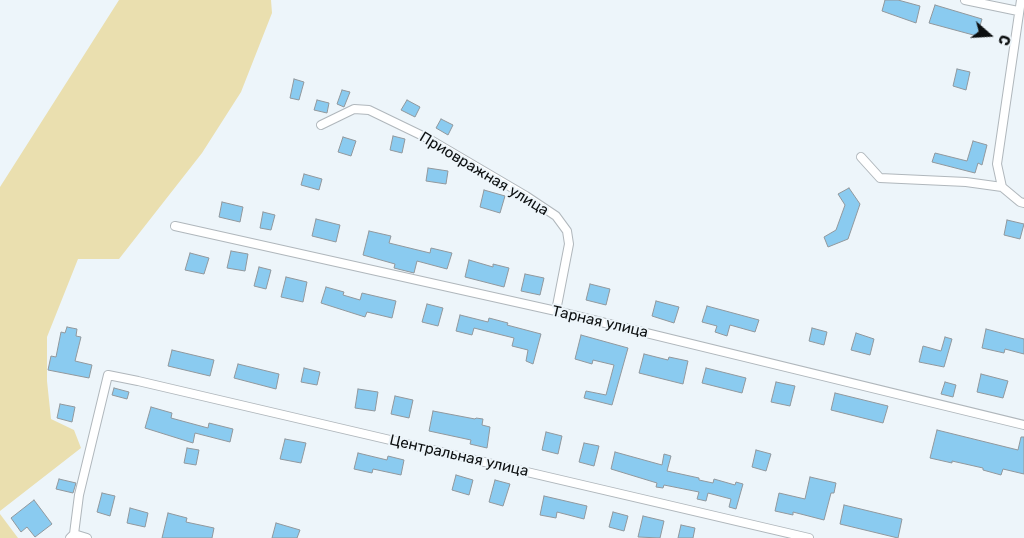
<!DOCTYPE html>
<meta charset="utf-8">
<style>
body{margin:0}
#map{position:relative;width:1024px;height:538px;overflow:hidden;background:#edf5fa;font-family:Rubik,sans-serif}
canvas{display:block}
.north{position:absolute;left:964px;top:10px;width:50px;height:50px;-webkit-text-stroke:4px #edf5fa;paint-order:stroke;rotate:109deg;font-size:14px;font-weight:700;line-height:20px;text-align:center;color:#0c0f10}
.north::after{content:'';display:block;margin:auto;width:18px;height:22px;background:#0c0f10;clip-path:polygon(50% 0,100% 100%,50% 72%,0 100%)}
</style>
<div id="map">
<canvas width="1024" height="538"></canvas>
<div class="north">С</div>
</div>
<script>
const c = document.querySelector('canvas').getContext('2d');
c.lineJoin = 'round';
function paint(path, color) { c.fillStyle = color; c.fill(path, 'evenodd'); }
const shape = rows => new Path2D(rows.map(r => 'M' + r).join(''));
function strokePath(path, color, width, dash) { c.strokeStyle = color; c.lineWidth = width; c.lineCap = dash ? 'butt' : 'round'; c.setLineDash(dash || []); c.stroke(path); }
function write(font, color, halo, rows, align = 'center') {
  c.font = font + ' Rubik,sans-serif'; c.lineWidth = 4; c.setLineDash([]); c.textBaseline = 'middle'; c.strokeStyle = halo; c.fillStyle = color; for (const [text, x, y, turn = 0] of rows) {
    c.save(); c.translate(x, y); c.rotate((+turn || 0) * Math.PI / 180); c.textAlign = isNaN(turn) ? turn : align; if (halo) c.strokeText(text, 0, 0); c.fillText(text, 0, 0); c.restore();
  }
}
paint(shape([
 [119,0,271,0,272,13,241,92,202,153,119,259,78,259,47,337,47,381,51,419,74,430,81,448,0,511,0,187],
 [0,514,18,538,0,538]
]), '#eadfaf');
const building = shape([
 [885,0,898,0,920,6,916,23,882,11,885,0],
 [935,5,982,19,977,36,929,23,935,5],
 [957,69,970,72,966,90,953,86,957,69],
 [294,79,304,82,299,100,290,98,294,79],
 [342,90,350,92,344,107,337,104,342,90],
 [317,100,329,103,327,113,314,110,317,100],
 [407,100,420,107,415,117,401,110,407,100],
 [441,119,453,125,448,135,436,128,441,119],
 [393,136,405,139,402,153,390,150,393,136],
 [343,137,356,141,351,156,338,152,343,137],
 [973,141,987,145,982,165,978,163,975,173,932,162,935,153,967,161,973,141],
 [428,168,448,171,446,184,426,181,428,168],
 [304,174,322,179,319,190,301,185,304,174],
 [849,188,860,204,848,239,828,247,824,237,836,230,845,205,838,194,849,188],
 [484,190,505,196,500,213,480,207,484,190],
 [222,202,243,207,240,222,219,217,222,202],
 [263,212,275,215,271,230,260,228,263,212],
 [316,219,340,225,336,242,312,236,316,219],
 [1007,220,1024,224,1020,239,1004,235,1007,220],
 [369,231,391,236,389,243,430,253,431,248,452,253,447,269,417,261,414,273,394,268,395,264,363,255,369,231],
 [231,251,248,254,245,271,227,268,231,251],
 [190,253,209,258,204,274,185,270,190,253],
 [469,260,493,267,493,264,509,268,504,287,465,277,469,260],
 [259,267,271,270,266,289,254,286,259,267],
 [525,274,544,278,540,295,521,291,525,274],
 [286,277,307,282,303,302,281,297,286,277],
 [590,284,610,289,606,305,586,300,590,284],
 [326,287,344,292,343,295,360,300,362,293,396,301,392,318,367,312,365,317,321,303,326,287],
 [656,301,679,307,674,323,652,316,656,301],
 [427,304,443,308,438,326,422,322,427,304],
 [707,306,759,320,755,332,730,325,727,336,715,332,717,326,702,322,707,306],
 [460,315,488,322,489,318,508,323,507,325,541,334,533,364,526,361,528,350,512,346,514,338,474,328,472,335,456,331,460,315],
 [67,327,77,329,76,336,81,337,75,361,92,365,89,378,48,370,51,356,56,357,61,332,65,333,67,327],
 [812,328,827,332,824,345,809,341,812,328],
 [986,329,1024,339,1024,354,1005,349,1004,353,982,348,986,329],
 [856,333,874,339,870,355,851,350,856,333],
 [581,335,628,348,612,405,584,398,586,391,606,395,614,365,593,360,592,364,575,359,581,335],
 [945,337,952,339,944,367,919,362,923,346,941,351,945,337],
 [172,350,214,360,210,376,168,366,172,350],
 [644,354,668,360,669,357,688,361,683,384,639,373,644,354],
 [238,364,279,374,276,389,234,378,238,364],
 [304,368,320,372,317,385,301,382,304,368],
 [706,368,746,378,742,393,702,383,706,368],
 [981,374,1008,381,1003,398,977,392,981,374],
 [776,382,795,386,790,406,771,402,776,382],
 [945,382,956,385,953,397,941,394,945,382],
 [114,388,129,392,127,399,112,395,114,388],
 [358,389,378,392,375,411,355,408,358,389],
 [835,393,888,406,883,423,831,410,835,393],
 [395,396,413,400,409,418,391,414,395,396],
 [60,404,75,407,72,422,57,418,60,404],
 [151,407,172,413,171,418,208,428,209,423,233,429,230,442,195,433,193,443,145,428,151,407],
 [433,411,475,419,476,418,483,419,482,425,490,427,487,448,470,444,471,440,429,431,433,411],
 [937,430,1018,450,1021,437,1024,437,1024,474,1003,469,1001,475,983,470,983,468,952,461,952,463,930,458,937,430],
 [546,432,562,436,558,454,542,450,546,432],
 [285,439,306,443,301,463,280,459,285,439],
 [584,443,599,446,594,466,579,462,584,443],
 [187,448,199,450,196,465,184,463,187,448],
 [756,450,771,454,766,471,752,467,756,450],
 [615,452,662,465,664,454,671,456,667,471,699,478,699,480,713,483,714,479,735,485,736,482,743,484,736,509,729,507,731,499,708,493,706,501,697,499,699,492,664,485,663,488,656,487,657,483,611,469,615,452],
 [358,453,387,460,388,456,404,460,401,475,373,469,372,473,354,469,358,453],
 [456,475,473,480,469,495,452,490,456,475],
 [810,477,836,483,834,493,831,493,824,520,793,512,793,515,775,511,779,493,805,499,810,477],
 [59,479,76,483,73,493,56,489,59,479],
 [495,480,510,484,503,506,489,502,495,480],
 [102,493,115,496,110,516,97,512,102,493],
 [544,496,587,506,584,519,557,512,556,518,540,515,544,496],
 [34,500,52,524,35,537,27,527,21,532,11,518,34,500],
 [844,505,902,519,898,538,840,524,844,505],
 [130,508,148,513,145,527,127,523,130,508],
 [613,512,628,516,624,531,609,527,613,512],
 [168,513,187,518,186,522,214,528,212,538,162,538,168,513],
 [643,516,664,521,660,538,638,537,643,516],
 [276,523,300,530,297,538,272,538,276,523],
 [681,525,695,528,693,538,678,538,681,525]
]);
paint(building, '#8acbf0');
strokePath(building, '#91989d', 1);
const minor = shape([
 [965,0,1018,11],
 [1021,0,997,164,1002,187,1020,202,1024,203],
 [321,125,354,109,369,110,429,139,526,196,556,216,567,231,569,244,556,311],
 [861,157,880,178,966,182,1002,187],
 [175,226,556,311,1024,425],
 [74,534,87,538],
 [70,538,74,534,79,495,108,375,138,381,809,538]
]);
strokePath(minor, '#b0b7bc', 10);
strokePath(minor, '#fff', 8);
write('15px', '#0c0f10', '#edf5fa', [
 ["Приовражная улица",484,174,31],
 ["Тарная улица",600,322,13],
 ["Центральная улица",459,456,13]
]);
</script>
